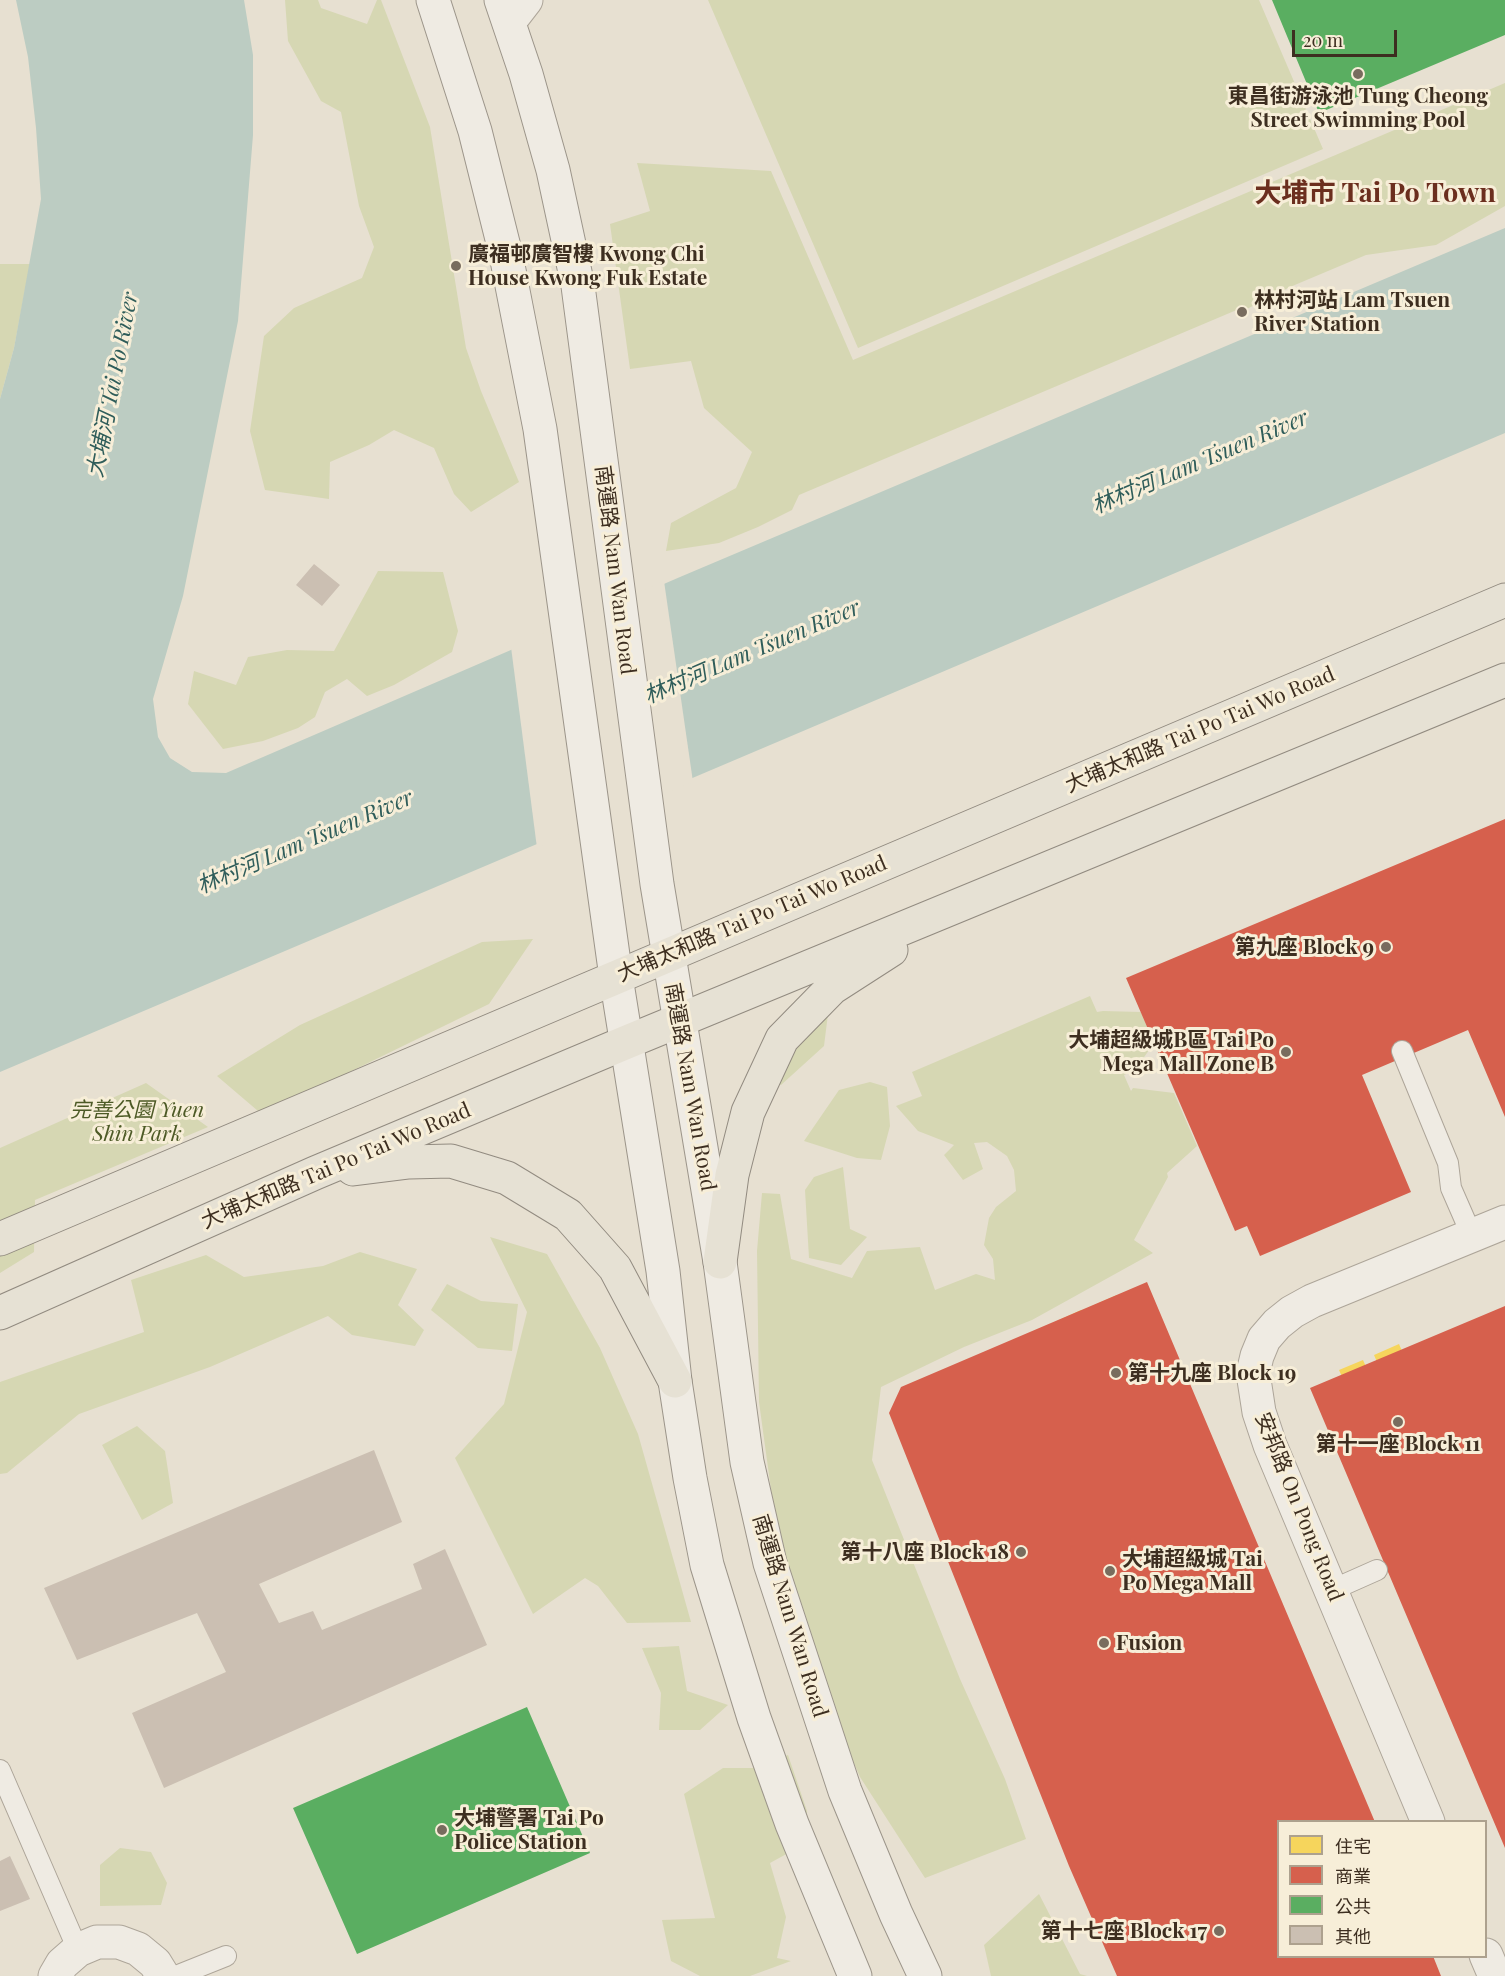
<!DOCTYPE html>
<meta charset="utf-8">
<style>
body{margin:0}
#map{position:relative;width:1505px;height:1976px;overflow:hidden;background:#e7e0d1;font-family:"Playfair Display","Noto Sans TC",serif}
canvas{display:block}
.legend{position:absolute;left:1277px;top:1820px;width:210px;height:138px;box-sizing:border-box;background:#f7eed8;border:2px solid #ada18e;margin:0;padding:8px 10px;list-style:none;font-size:18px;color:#3d2e20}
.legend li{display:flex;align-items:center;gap:12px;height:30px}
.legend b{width:30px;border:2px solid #ada18e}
.scale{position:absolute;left:1292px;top:30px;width:105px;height:27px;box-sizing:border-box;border:3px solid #3d2e20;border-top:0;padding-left:8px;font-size:18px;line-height:21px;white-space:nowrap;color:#3d2e20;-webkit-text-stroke:4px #f7eed8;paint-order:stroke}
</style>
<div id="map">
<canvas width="1505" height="1976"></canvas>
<ul class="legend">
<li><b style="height:16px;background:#f6d55c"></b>住宅</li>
<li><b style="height:16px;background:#d6604d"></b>商業</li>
<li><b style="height:16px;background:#5aae61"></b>公共</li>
<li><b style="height:16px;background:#cbbfb2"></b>其他</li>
</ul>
<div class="scale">20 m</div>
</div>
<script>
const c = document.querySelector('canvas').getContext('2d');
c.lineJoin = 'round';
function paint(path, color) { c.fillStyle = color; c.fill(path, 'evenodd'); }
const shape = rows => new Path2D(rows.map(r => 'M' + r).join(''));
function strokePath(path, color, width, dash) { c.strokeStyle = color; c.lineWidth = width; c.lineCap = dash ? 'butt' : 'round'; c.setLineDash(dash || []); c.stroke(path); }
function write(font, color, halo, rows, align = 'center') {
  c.font = font + ' "Playfair Display","Noto Sans TC",serif'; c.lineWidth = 6; c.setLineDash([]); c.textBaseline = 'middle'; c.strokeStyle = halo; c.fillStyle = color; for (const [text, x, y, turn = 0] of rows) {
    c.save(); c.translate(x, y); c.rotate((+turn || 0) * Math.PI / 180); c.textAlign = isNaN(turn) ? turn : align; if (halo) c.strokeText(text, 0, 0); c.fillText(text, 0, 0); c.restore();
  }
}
paint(shape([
 [285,0,318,0,321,8,367,24,377,0,381,0,430,127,466,348,481,391,519,482,471,512,454,494,434,448,394,430,369,445,330,462,329,499,265,490,250,431,264,336,294,308,362,278,374,247,359,206,341,112,321,101,288,41],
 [708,0,1259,0,1323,149,858,348],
 [1505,83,1505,206,1436,245,1366,255,1290,287,1239,313,1239,309,799,495,792,510,758,527,719,543,666,551,671,523,736,488,752,452,704,408,691,361,630,369,610,224,650,211,637,163,771,171,853,360],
 [0,264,30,264,14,348,0,399],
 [378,571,443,572,458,631,452,652,394,685,367,696,347,679,325,692,315,717,298,728,263,741,223,749,188,704,194,671,236,685,248,657,287,650,334,651],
 [533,939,489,1004,323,1085,292,1112,258,1111,217,1076,300,1025,482,942],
 [1090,996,1097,1012,1103,1011,1141,1012,1154,1043,1135,1070,1124,1075,1131,1091,1133,1088,1174,1093,1197,1146,1167,1173,1168,1177,1134,1240,1153,1253,1032,1320,964,1347,881,1387,872,1460,960,1679,1005,1779,1026,1839,925,1878,860,1777,833,1715,808,1640,776,1526,759,1402,757,1251,762,1193,780,1194,791,1259,852,1278,867,1251,920,1247,935,1290,976,1274,995,1280,993,1259,984,1245,989,1218,996,1207,1016,1191,1014,1170,1007,1156,987,1142,974,1143,983,1169,963,1180,944,1155,954,1145,918,1131,896,1106,922,1096,912,1072],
 [828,1014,824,1046,781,1085,768,1080,794,1043],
 [870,1082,887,1087,890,1126,881,1160,857,1158,804,1141,839,1090],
 [146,1083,208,1127,35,1200,34,1252,0,1273,0,1148],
 [843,1167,850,1229,867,1237,841,1265,809,1258,805,1190,814,1177],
 [490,1237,547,1254,600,1348,638,1434,691,1622,627,1623,598,1586,585,1578,533,1614,455,1458,504,1404,527,1312],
 [360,1252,417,1269,398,1305,424,1330,415,1346,352,1335,328,1316,210,1367,79,1414,7,1473,0,1474,0,1382,144,1332,131,1280,206,1255,244,1277,323,1266],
 [447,1284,481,1301,518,1304,512,1351,478,1348,431,1310],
 [137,1426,165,1451,173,1503,142,1520,102,1445],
 [679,1646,687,1691,728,1705,700,1730,659,1730,661,1693,642,1648],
 [788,1755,807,1811,801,1846,770,1863,786,1917,777,1958,791,1961,750,1976,700,1976,671,1961,662,1920,715,1918,684,1794,723,1768,752,1768],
 [120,1848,151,1852,167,1883,161,1905,100,1906,100,1865],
 [1039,1894,1080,1974,1087,1976,991,1976,984,1945]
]), '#d6d7b3');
paint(shape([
 [16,0,244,0,253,55,253,135,238,321,183,596,153,699,158,737,170,758,192,772,226,773,680,577,1505,228,1505,433,0,1072,0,399,14,348,41,199,36,128,28,57]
]), '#bcccc2');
paint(shape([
 [664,581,693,782,537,848,511,647]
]), '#e7e0d1');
paint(shape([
 [1392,878,1403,904,1431,893,1441,917,1414,927,1419,940,1445,930,1455,955,1430,965,1441,991,1417,1001,1404,971,1392,976,1405,1007,1378,1017,1367,991,1342,1001,1332,977,1358,966,1353,953,1326,964,1316,940,1343,928,1332,903,1355,893,1369,925,1381,920,1367,888],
 [1240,947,1251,973,1278,962,1288,986,1262,997,1267,1010,1293,999,1303,1024,1278,1034,1289,1060,1264,1070,1252,1040,1240,1045,1253,1076,1226,1087,1215,1060,1190,1071,1180,1046,1206,1036,1200,1023,1174,1034,1164,1009,1190,998,1180,972,1203,962,1217,995,1228,990,1215,957],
 [1505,1042,1505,1071,1493,1076,1483,1051],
 [1117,1295,1132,1330,1161,1317,1171,1341,1143,1353,1149,1366,1176,1354,1186,1379,1160,1391,1172,1418,1148,1428,1135,1400,1124,1405,1136,1433,1109,1445,1097,1417,1073,1428,1063,1405,1088,1393,1082,1380,1056,1391,1045,1367,1072,1356,1057,1321,1081,1310,1096,1345,1107,1341,1092,1306],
 [1399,1344,1414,1379,1443,1367,1453,1391,1425,1402,1431,1415,1458,1404,1468,1428,1442,1439,1454,1467,1430,1477,1417,1449,1406,1455,1418,1482,1391,1494,1379,1466,1355,1477,1345,1454,1370,1442,1364,1429,1338,1440,1327,1416,1354,1404,1339,1370,1363,1360,1378,1394,1389,1390,1374,1355],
 [1022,1474,1037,1509,1065,1497,1076,1521,1048,1533,1054,1545,1080,1534,1091,1559,1065,1570,1077,1597,1052,1608,1040,1580,1028,1585,1041,1613,1014,1624,1002,1597,978,1607,967,1584,993,1572,987,1559,961,1571,950,1546,977,1535,962,1500,985,1489,1001,1525,1012,1520,997,1485],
 [1505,1797,1505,1826,1501,1828,1491,1803],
 [1201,1891,1215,1926,1242,1915,1252,1940,1226,1951,1231,1964,1257,1953,1267,1976,1132,1976,1127,1964,1155,1952,1141,1916,1165,1906,1180,1941,1191,1936,1177,1901],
 [1375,1956,1400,1956,1408,1976,1380,1976,1372,1958],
 [1361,1963,1366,1976,1337,1976,1336,1973]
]), '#f6d55c');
paint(shape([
 [1505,819,1505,1117,1468,1030,1362,1075,1411,1192,1260,1256,1247,1226,1235,1231,1126,978],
 [1147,1282,1375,1822,1278,1822,1278,1956,1433,1956,1441,1976,1117,1976,1069,1866,889,1413,901,1387],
 [1505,1306,1505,1848,1310,1388]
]), '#d6604d');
paint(shape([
 [1272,0,1505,0,1505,35,1319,113],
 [527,1707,590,1853,357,1954,293,1808]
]), '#5aae61');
paint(shape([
 [314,564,340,585,322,606,296,585],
 [374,1450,402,1522,259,1584,279,1623,313,1611,322,1630,422,1589,413,1564,445,1549,487,1645,164,1788,132,1713,226,1672,197,1613,77,1660,44,1588],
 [10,1856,30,1899,0,1911,0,1861]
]), '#cbbfb2');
const lane = shape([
 [1402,1051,1448,1163,1451,1188,1472,1236],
 [1332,1590,1377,1570],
 [0,1770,78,1950],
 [176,1976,226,1956]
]);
const street = shape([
 [509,22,526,0],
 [1428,1822,1270,1445,1259,1412,1253,1373,1257,1356,1264,1339,1277,1324,1292,1312,1312,1301,1505,1222],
 [1486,1955,1495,1976],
 [55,1976,62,1964,78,1950,97,1942,119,1942,138,1949,155,1963,163,1976]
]);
const secondary = shape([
 [433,0,475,131,506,255,540,429,616,977,663,1271,675,1381,690,1478,707,1565,754,1718,792,1824,855,1976],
 [501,0,526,74,553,170,578,286,657,884,720,1262,747,1462,770,1563,845,1791,896,1914,925,1976]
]);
const primary = shape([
 [353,1169,409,1162,451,1161,507,1178,568,1215,615,1268,675,1381],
 [0,1239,1505,600],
 [720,1262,732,1175,748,1112,782,1039,832,988,891,950],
 [0,1313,315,1173,627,1042,1505,680]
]);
strokePath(lane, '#ada599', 22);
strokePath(street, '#ada599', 35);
strokePath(secondary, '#9c958a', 35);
strokePath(primary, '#928b80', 35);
strokePath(lane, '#efebe3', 20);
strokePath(street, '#efebe3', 33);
strokePath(secondary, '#efebe3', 33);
strokePath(primary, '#e6e1d4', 33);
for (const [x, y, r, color] of [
 [1358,74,6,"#786c5e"],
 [456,266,6,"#786c5e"],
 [1242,312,6,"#786c5e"],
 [1386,947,6,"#786c5e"],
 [1286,1052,6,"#786c5e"],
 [1116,1373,6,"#786c5e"],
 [1398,1422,6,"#786c5e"],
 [1021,1552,6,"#786c5e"],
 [1110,1571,6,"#786c5e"],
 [1104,1643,6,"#786c5e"],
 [442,1830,6,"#786c5e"],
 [1219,1931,6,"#786c5e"]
]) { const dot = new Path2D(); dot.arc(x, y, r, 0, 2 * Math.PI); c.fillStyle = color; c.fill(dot); strokePath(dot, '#f7eed8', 2); }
write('bold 21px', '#3d2e20', '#f7eed8', [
 ["東昌街游泳池 Tung Cheong",1358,96,"center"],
 ["Street Swimming Pool",1358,120,"center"],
 ["廣福邨廣智樓 Kwong Chi",468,254],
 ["House Kwong Fuk Estate",468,278],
 ["林村河站 Lam Tsuen",1254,300],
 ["River Station",1254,324],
 ["第九座 Block 9",1374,947,"right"],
 ["大埔超級城B區 Tai Po",1274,1040,"right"],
 ["Mega Mall Zone B",1274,1064,"right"],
 ["第十九座 Block 19",1128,1373],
 ["第十一座 Block 11",1398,1444,"center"],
 ["第十八座 Block 18",1009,1552,"right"],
 ["大埔超級城 Tai",1122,1559],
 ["Po Mega Mall",1122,1583],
 ["Fusion",1116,1643],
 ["大埔警署 Tai Po",454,1818],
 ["Police Station",454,1842],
 ["第十七座 Block 17",1207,1931,"right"]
], 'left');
write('21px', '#3d2e20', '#f7eed8', [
 ["南運路 Nam Wan Road",615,570,83],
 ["大埔太和路 Tai Po Tai Wo Road",1200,730,-23],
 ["大埔太和路 Tai Po Tai Wo Road",752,919,-23],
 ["南運路 Nam Wan Road",690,1087,80],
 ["大埔太和路 Tai Po Tai Wo Road",336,1166,-23],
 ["安邦路 On Pong Road",1299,1507,68],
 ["南運路 Nam Wan Road",790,1616,73]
]);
write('italic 21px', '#4d5a26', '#f7eed8', [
 ["完善公園 Yuen",137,1110],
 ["Shin Park",137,1134]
]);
write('italic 22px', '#2f5d5a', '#f7eed8', [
 ["大埔河 Tai Po River",113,385,-79],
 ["林村河 Lam Tsuen River",1200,462,-23],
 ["林村河 Lam Tsuen River",752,652,-23],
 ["林村河 Lam Tsuen River",305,842,-23]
]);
write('bold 27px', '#6b2e1e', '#f7eed8', [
 ["大埔市 Tai Po Town",1375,194]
]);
</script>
